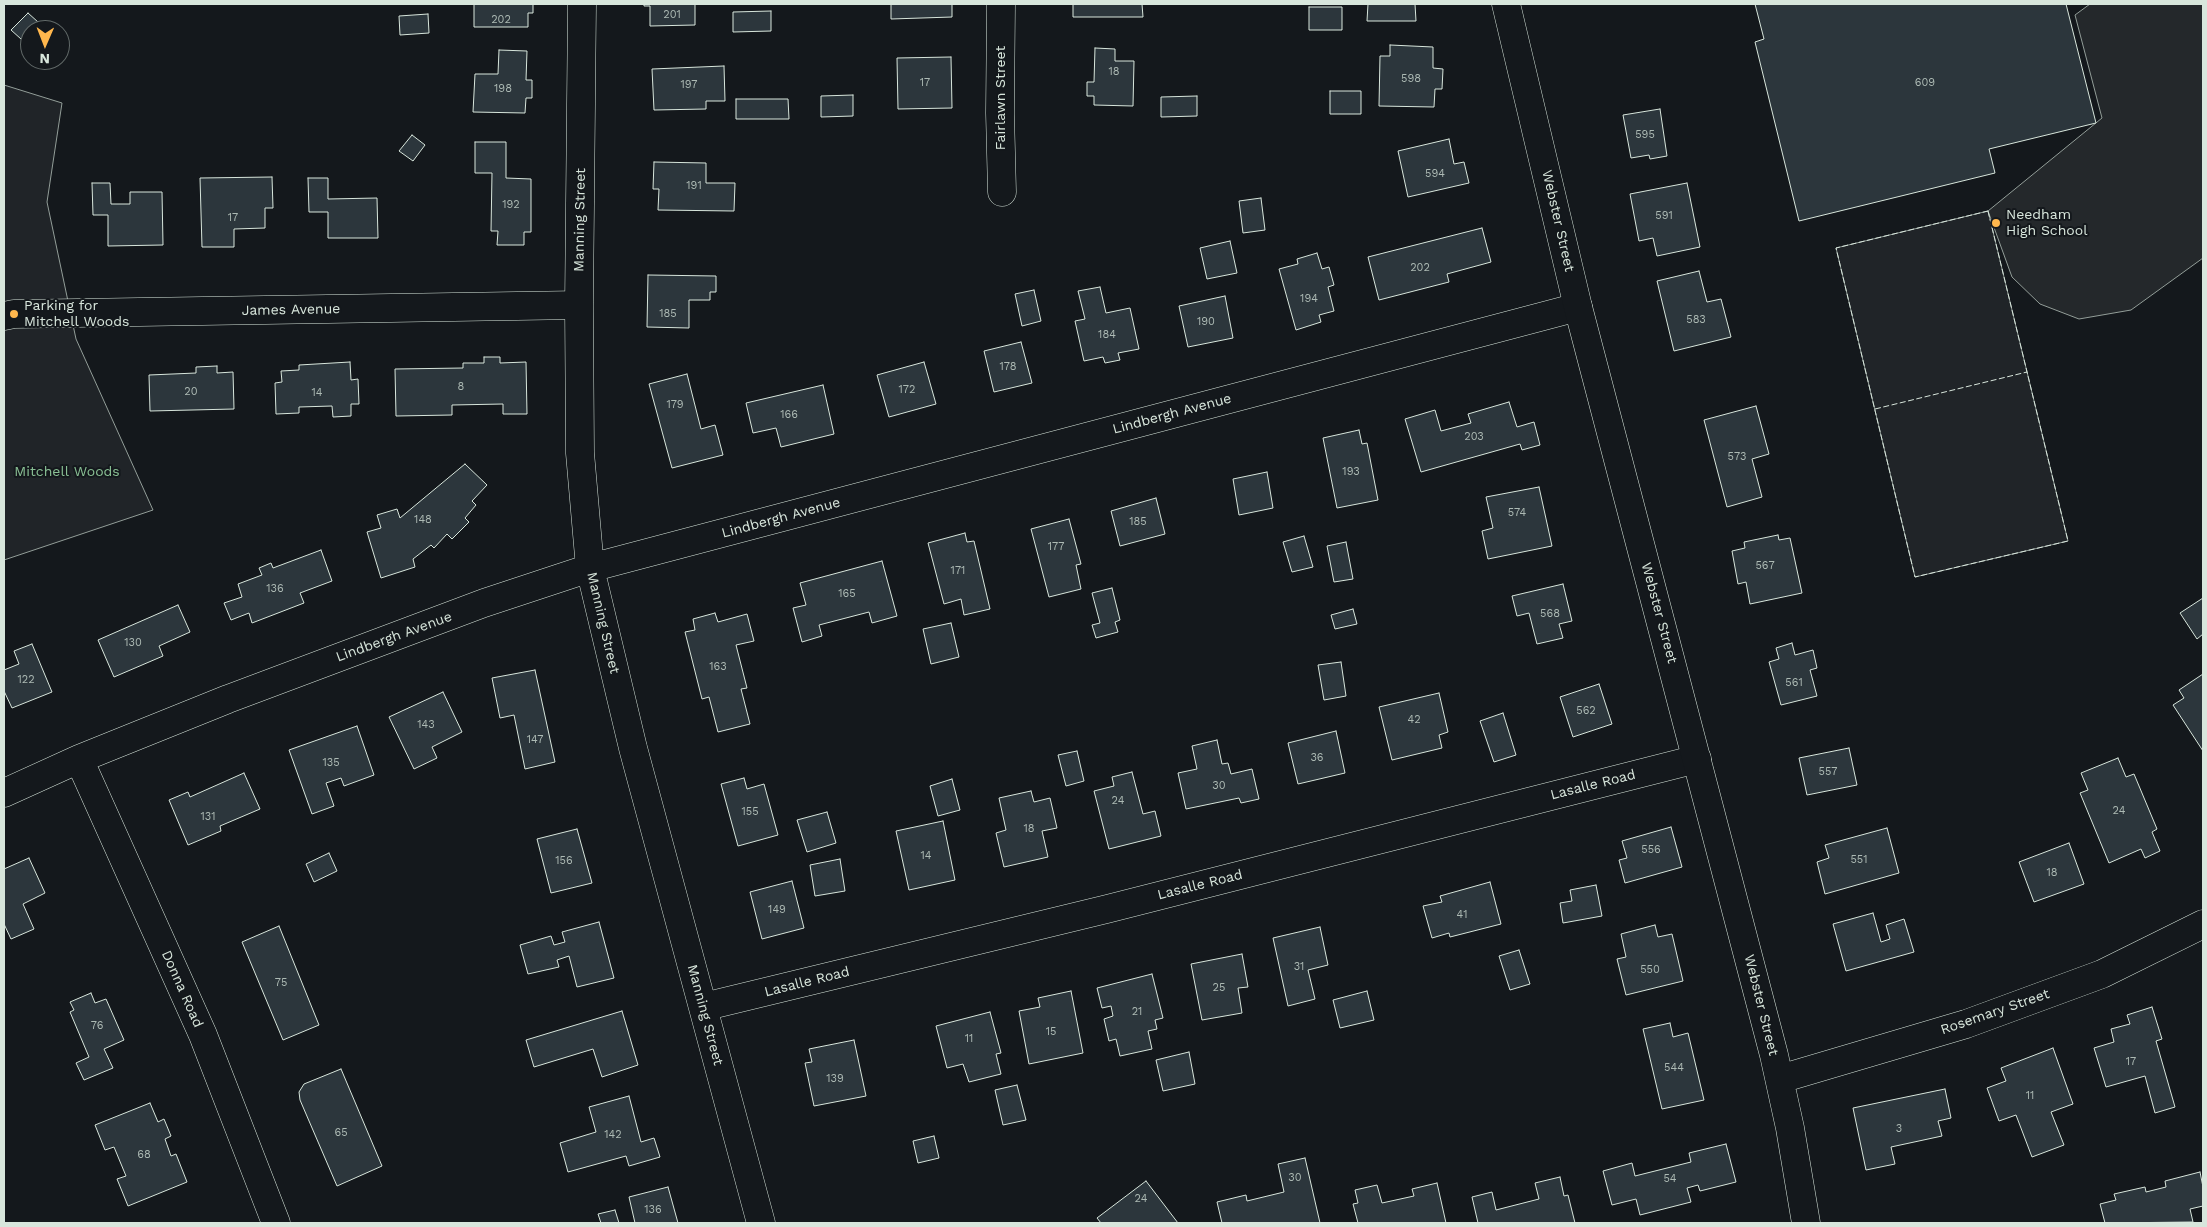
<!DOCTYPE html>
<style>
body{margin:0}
#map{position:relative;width:2207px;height:1227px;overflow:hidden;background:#14181c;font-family:"Work Sans",sans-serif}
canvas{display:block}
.frame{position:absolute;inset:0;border:5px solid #d8e6dc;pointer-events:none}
.north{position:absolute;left:20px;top:20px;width:50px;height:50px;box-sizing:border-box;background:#14181c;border:1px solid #626a69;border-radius:50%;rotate:181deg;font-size:14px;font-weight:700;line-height:20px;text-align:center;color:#d8e6dc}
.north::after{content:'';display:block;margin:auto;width:18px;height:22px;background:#ffb74d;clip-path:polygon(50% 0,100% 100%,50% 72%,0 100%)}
</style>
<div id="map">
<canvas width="2207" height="1227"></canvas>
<div class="frame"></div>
<div class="north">N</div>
</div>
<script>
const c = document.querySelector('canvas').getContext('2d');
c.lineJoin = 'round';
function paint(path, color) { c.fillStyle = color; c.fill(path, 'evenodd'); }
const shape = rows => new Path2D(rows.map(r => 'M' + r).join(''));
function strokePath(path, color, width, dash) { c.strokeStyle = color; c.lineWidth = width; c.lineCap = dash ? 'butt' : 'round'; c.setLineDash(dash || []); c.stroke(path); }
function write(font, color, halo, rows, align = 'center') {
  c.font = font + ' "Work Sans",sans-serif'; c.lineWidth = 4; c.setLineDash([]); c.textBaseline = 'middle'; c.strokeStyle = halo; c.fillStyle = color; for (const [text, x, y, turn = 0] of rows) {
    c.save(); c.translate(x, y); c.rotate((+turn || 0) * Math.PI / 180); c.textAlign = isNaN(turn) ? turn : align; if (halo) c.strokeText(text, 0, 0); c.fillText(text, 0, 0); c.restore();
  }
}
const green = shape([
 [4,85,62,103,47,202,76,339,153,510,4,560,4,85],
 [1988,211,2068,541,1915,577,1836,248,1988,211]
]);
paint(green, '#202428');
strokePath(green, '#939e99', 1);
const parking = shape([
 [2090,4,2203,4,2203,258,2131,310,2079,319,2040,304,2012,277,1988,211,2102,118,2075,15,2090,4]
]);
paint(parking, '#24282b');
strokePath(parking, '#939e99', 1);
const building = shape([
 [474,4,533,4,533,13,528,13,528,27,474,27,474,4],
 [644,4,695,4,695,25,650,26,650,6,644,6,644,4],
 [891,4,952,4,952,17,891,19,891,4],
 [1073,4,1142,4,1143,17,1073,17,1073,4],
 [1368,4,1415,4,1416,21,1367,21,1368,4],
 [1755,4,2066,4,2096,123,1989,149,1995,173,1799,221,1755,42,1764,39,1755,4],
 [1309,7,1342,7,1342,30,1309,30,1309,7],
 [771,11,771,31,733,32,733,12,771,11],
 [28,13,38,22,21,39,11,30,28,13],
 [428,14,429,33,400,35,399,16,428,14],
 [1390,45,1433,47,1433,68,1443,69,1442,89,1435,89,1434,107,1379,106,1380,56,1390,56,1390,45],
 [1095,48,1115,49,1115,61,1134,61,1133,106,1094,105,1094,96,1087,96,1087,82,1094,82,1095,48],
 [499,50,527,51,526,80,532,80,532,98,526,98,525,113,473,112,475,74,498,74,499,50],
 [951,57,952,108,898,109,897,58,951,57],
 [724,66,725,101,706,101,706,109,654,110,652,69,724,66],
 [1330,91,1361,91,1361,114,1330,114,1330,91],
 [853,95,853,116,821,117,821,96,853,95],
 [1197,96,1197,116,1161,117,1161,97,1197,96],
 [736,99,788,99,789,119,736,119,736,99],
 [1660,109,1667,156,1650,159,1649,155,1631,158,1623,115,1660,109],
 [412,135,425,145,413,161,399,151,412,135],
 [1449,139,1454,164,1464,162,1469,183,1408,197,1398,151,1449,139],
 [475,142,506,142,506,178,531,179,531,232,524,232,524,245,497,245,498,231,491,231,492,173,475,173,475,142],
 [654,162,706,163,706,183,735,183,734,211,658,210,659,189,653,189,654,162],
 [272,177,273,208,265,208,265,228,234,229,234,247,202,247,200,178,272,177],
 [308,178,328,178,328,199,377,198,378,238,328,238,328,212,309,212,308,178],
 [92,183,110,183,111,204,130,204,130,192,162,192,163,245,108,246,108,215,93,215,92,183],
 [1687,183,1700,247,1657,256,1653,238,1639,241,1630,194,1687,183],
 [1261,198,1265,230,1243,233,1239,201,1261,198],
 [1482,228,1491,262,1447,274,1449,282,1379,300,1368,257,1482,228],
 [1230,241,1237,273,1207,279,1200,248,1230,241],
 [1317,253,1322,269,1329,267,1334,285,1328,287,1334,311,1319,315,1321,322,1296,330,1279,269,1298,264,1297,259,1317,253],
 [1699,271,1707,302,1721,299,1731,337,1674,351,1657,281,1699,271],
 [648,275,716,276,716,292,710,292,710,300,689,300,689,328,647,327,648,275],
 [1100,287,1106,313,1130,308,1139,349,1118,353,1120,360,1105,363,1103,357,1084,361,1075,321,1085,319,1078,291,1100,287],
 [1034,290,1041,321,1022,326,1015,294,1034,290],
 [1225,296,1233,338,1188,347,1179,306,1225,296],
 [1021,342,1032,383,994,392,984,351,1021,342],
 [484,357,500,357,500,363,526,362,527,414,503,414,503,404,452,405,452,415,396,416,395,369,463,368,463,363,484,363,484,357],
 [350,362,351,380,358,379,359,404,351,404,351,416,333,417,332,406,299,407,299,413,276,414,275,383,282,382,281,371,299,370,299,365,350,362],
 [924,362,936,404,889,417,877,375,924,362],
 [217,366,217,373,233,372,234,409,150,411,149,375,196,373,196,367,217,366],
 [687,374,701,429,715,425,723,455,672,468,649,384,687,374],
 [823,385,834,434,781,447,776,428,753,433,746,403,823,385],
 [1509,402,1517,427,1534,422,1540,445,1522,450,1520,444,1421,472,1405,419,1435,410,1441,431,1471,423,1468,414,1509,402],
 [1756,406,1769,454,1752,459,1762,497,1727,507,1704,420,1756,406],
 [1359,430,1362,444,1367,443,1378,500,1337,508,1323,438,1359,430],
 [465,464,487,485,472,501,476,505,465,518,469,522,452,539,447,534,434,548,431,545,413,559,415,567,381,578,367,532,381,528,377,515,397,509,400,518,465,464],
 [1267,472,1273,508,1239,515,1233,479,1267,472],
 [1539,487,1552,546,1488,559,1482,531,1493,528,1486,497,1539,487],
 [1156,498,1165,534,1120,546,1111,511,1156,498],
 [1069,519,1081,564,1076,565,1081,589,1049,597,1031,529,1069,519],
 [965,533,967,542,974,541,990,609,964,615,961,599,944,604,928,543,965,533],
 [1778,535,1779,540,1790,538,1802,593,1750,604,1746,582,1738,584,1732,551,1745,548,1744,542,1778,535],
 [1304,536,1313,567,1292,572,1283,542,1304,536],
 [1346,542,1353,579,1334,582,1327,546,1346,542],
 [321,550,332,581,300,593,304,603,252,623,249,613,231,620,224,603,242,597,238,584,262,575,259,568,271,563,273,568,321,550],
 [882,561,897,616,872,623,869,612,819,625,822,636,802,642,793,608,806,605,800,583,882,561],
 [1563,584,1572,621,1559,624,1563,638,1537,644,1529,613,1517,616,1512,596,1563,584],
 [1112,588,1120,620,1115,622,1118,632,1096,638,1092,625,1100,623,1092,593,1112,588],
 [2203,598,2203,634,2197,639,2180,613,2203,598],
 [178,605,190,632,159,646,163,656,114,677,98,640,178,605],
 [1353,609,1357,624,1335,629,1331,615,1353,609],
 [715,613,718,622,747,614,754,641,736,645,747,688,741,689,750,724,718,732,709,697,702,699,685,632,695,630,693,619,715,613],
 [951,623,959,657,931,664,923,629,951,623],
 [1792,643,1795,655,1813,650,1817,668,1810,670,1817,696,1781,705,1769,662,1779,659,1776,648,1792,643],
 [32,644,52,692,12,708,4,691,4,670,19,664,14,651,32,644],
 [1341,662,1346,696,1324,700,1318,665,1341,662],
 [535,670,555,762,525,769,514,715,500,718,492,678,535,670],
 [2203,674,2203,751,2173,705,2184,698,2179,690,2203,674],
 [1599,684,1612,724,1573,737,1560,697,1599,684],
 [443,692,462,732,432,747,437,758,414,769,389,717,443,692],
 [1439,693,1448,732,1439,735,1442,748,1392,760,1379,707,1439,693],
 [1503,713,1516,755,1494,762,1480,721,1503,713],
 [357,726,374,775,344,786,341,778,326,783,334,806,312,814,289,750,357,726],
 [1336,731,1345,773,1298,784,1288,743,1336,731],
 [1217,740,1222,764,1228,763,1231,774,1252,769,1259,799,1241,803,1239,798,1186,809,1178,773,1197,769,1192,746,1217,740],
 [1849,748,1857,785,1807,795,1799,758,1849,748],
 [1077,751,1084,781,1066,786,1058,755,1077,751],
 [2118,758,2126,777,2134,774,2157,829,2152,832,2160,851,2145,858,2141,849,2109,863,2080,793,2088,790,2081,773,2118,758],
 [1132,772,1143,814,1155,811,1161,836,1109,849,1094,791,1114,786,1112,777,1132,772],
 [244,773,260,809,220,826,221,831,188,845,169,800,188,792,190,797,244,773],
 [744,778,747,789,764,784,778,835,738,846,721,784,744,778],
 [952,779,960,810,938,816,930,786,952,779],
 [1031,791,1034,802,1050,798,1057,828,1042,831,1048,857,1004,867,996,833,1006,830,999,798,1031,791],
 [827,812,836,843,807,852,797,820,827,812],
 [943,821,955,880,909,890,896,831,943,821],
 [1671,827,1682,867,1625,883,1619,860,1627,858,1622,841,1671,827],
 [1887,828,1899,873,1825,894,1817,862,1829,858,1825,845,1887,828],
 [577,829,592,883,551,893,537,839,577,829],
 [2069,843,2084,884,2034,902,2019,862,2069,843],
 [329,853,337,871,314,882,306,864,329,853],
 [29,858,45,893,23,904,34,929,11,939,4,924,4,869,29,858],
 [840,859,845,891,815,896,810,865,840,859],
 [792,881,804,928,762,939,750,892,792,881],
 [1490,882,1501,924,1450,937,1449,933,1432,938,1423,906,1442,902,1440,896,1490,882],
 [1596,885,1602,916,1563,923,1560,903,1572,901,1570,890,1596,885],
 [1873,913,1881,942,1890,939,1886,925,1904,919,1914,952,1846,971,1833,924,1873,913],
 [599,922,614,978,577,987,569,956,557,960,559,967,528,974,520,945,551,936,554,945,565,942,562,932,599,922],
 [1655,925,1658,937,1672,934,1683,981,1626,995,1617,959,1626,957,1621,934,1655,925],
 [279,926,319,1025,283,1040,242,942,279,926],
 [1320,927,1328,965,1308,970,1315,999,1288,1006,1273,938,1320,927],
 [1519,950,1530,984,1510,990,1499,956,1519,950],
 [1242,954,1248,987,1238,988,1242,1013,1202,1020,1191,964,1242,954],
 [1152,974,1163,1018,1155,1020,1157,1029,1148,1031,1152,1049,1120,1056,1116,1039,1109,1041,1104,1019,1113,1016,1111,1006,1102,1008,1097,988,1152,974],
 [1071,991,1083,1053,1029,1064,1019,1011,1040,1007,1038,998,1071,991],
 [1367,991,1374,1020,1340,1028,1333,1000,1367,991],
 [91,993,95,1003,106,999,124,1040,104,1049,113,1068,84,1080,76,1063,89,1057,70,1012,74,1010,70,1002,91,993],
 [2152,1007,2162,1039,2156,1041,2175,1107,2155,1113,2145,1076,2106,1087,2094,1048,2114,1042,2111,1029,2130,1024,2127,1015,2152,1007],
 [622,1011,638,1065,602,1077,593,1049,534,1067,526,1040,622,1011],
 [990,1012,1001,1053,996,1054,1001,1074,969,1082,963,1064,947,1068,936,1026,990,1012],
 [1670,1023,1673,1037,1688,1033,1704,1100,1662,1109,1643,1029,1670,1023],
 [854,1040,866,1096,814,1106,805,1063,812,1062,809,1049,854,1040],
 [2053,1048,2073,1104,2051,1112,2064,1145,2032,1157,2016,1115,1999,1121,1987,1088,2006,1081,2001,1068,2053,1048],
 [1189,1052,1195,1084,1163,1091,1156,1060,1189,1052],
 [341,1069,382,1166,337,1186,300,1100,299,1092,304,1084,341,1069],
 [1017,1085,1026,1120,1003,1125,995,1090,1017,1085],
 [1945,1089,1951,1118,1938,1121,1942,1136,1891,1147,1895,1164,1866,1170,1853,1108,1945,1089],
 [629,1096,641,1142,654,1138,660,1157,629,1166,626,1156,568,1172,560,1143,596,1132,589,1107,629,1096],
 [150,1103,158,1122,164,1119,171,1136,165,1139,171,1156,176,1154,187,1182,128,1206,117,1179,126,1176,114,1147,105,1150,95,1125,150,1103],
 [934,1136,939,1158,918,1163,913,1141,934,1136],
 [1726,1144,1736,1182,1700,1191,1698,1185,1687,1188,1691,1202,1640,1215,1636,1199,1612,1205,1603,1171,1632,1163,1635,1176,1691,1162,1689,1153,1726,1144],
 [1305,1158,1320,1223,1222,1223,1217,1202,1246,1195,1247,1201,1284,1192,1278,1164,1305,1158],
 [2200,1172,2203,1187,2203,1206,2190,1209,2193,1222,2105,1223,2100,1204,2116,1200,2114,1194,2145,1187,2146,1192,2166,1187,2165,1181,2200,1172],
 [1560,1177,1564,1196,1568,1195,1575,1223,1478,1223,1472,1197,1492,1192,1496,1210,1539,1199,1535,1183,1560,1177],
 [1146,1181,1178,1223,1101,1223,1097,1218,1146,1181],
 [1437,1183,1446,1223,1358,1223,1353,1204,1358,1203,1355,1190,1377,1185,1382,1203,1414,1196,1412,1189,1437,1183],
 [668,1187,678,1223,635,1223,629,1197,668,1187],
 [615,1210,619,1223,601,1223,598,1214,615,1210]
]);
paint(building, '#2c363c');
strokePath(building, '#d8e6dc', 1);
const street = shape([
 [582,4,579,305,580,453,590,568,633,748,761,1223],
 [1001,4,1000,113,1002,192],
 [4,316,14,314,579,305],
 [79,759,203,1035,276,1223],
 [4,793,79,759,228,699,484,603,590,568,1578,307],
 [703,1007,1107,909,1697,759]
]);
const secondary = shape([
 [1506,4,1578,307,1774,1055,1790,1128,1806,1223],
 [1780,1079,1966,1024,2102,974,2203,924]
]);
strokePath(street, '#d8e6dc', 29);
strokePath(secondary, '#d8e6dc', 29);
strokePath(street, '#14181c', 28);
strokePath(secondary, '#14181c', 28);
strokePath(shape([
 [1988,211,2068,541,1915,577,1836,248,1988,211],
 [1875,409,2027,372]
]), '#d8e6dc', 1, [6, 2.5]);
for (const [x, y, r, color] of [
 [1996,223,5,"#ffb74d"],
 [14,314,5,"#ffb74d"]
]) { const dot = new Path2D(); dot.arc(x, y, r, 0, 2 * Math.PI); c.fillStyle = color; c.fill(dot); strokePath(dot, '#14181c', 2); }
write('11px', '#adbab4', null, [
 ["201",672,15],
 ["202",501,20],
 ["18",1114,72],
 ["598",1411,79],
 ["17",925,83],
 ["609",1925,83],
 ["197",689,85],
 ["198",503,89],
 ["595",1645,135],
 ["594",1435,174],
 ["191",694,186],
 ["192",511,205],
 ["591",1664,216],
 ["17",233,218],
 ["202",1420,268],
 ["194",1309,299],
 ["185",668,314],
 ["583",1696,320],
 ["190",1206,322],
 ["184",1107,335],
 ["178",1008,367],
 ["8",461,387],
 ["172",907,390],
 ["20",191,392],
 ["14",317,393],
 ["179",675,405],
 ["166",789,415],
 ["203",1474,437],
 ["573",1737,457],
 ["193",1351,472],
 ["574",1517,513],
 ["148",423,520],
 ["185",1138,522],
 ["177",1056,547],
 ["567",1765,566],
 ["171",958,571],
 ["136",275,589],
 ["165",847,594],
 ["568",1550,614],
 ["130",133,643],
 ["163",718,667],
 ["122",26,680],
 ["561",1794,683],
 ["562",1586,711],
 ["42",1414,720],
 ["143",426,725],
 ["147",535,740],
 ["36",1317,758],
 ["135",331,763],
 ["557",1828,772],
 ["30",1219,786],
 ["24",1118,801],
 ["24",2119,811],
 ["155",750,812],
 ["131",208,817],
 ["18",1029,829],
 ["556",1651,850],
 ["14",926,856],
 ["551",1859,860],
 ["156",564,861],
 ["18",2052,873],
 ["149",777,910],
 ["41",1462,915],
 ["31",1299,967],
 ["550",1650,970],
 ["75",281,983],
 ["25",1219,988],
 ["21",1137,1012],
 ["76",97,1026],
 ["15",1051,1032],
 ["11",969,1039],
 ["17",2131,1062],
 ["544",1674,1068],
 ["139",835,1079],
 ["11",2030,1096],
 ["3",1899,1129],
 ["65",341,1133],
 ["142",613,1135],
 ["68",144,1155],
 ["30",1295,1178],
 ["54",1670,1179],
 ["24",1141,1199],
 ["136",653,1210]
]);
write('14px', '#d8e6dc', '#14181c', [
 ["Fairlawn Street",1001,98,-90],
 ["Manning Street",580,220,-89],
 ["Webster Street",1558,221,77],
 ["James Avenue",291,310,-1],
 ["Lindbergh Avenue",1172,414,-15],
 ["Lindbergh Avenue",781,518,-15],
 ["Webster Street",1659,613,75],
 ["Manning Street",603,623,77],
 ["Lindbergh Avenue",394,637,-20],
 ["Lasalle Road",1593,785,-14],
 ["Lasalle Road",1200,885,-14],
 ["Lasalle Road",807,982,-14],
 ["Donna Road",182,989,66],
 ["Webster Street",1761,1005,76],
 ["Rosemary Street",1995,1012,-19],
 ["Manning Street",705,1015,75]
]);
write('14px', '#d8e6dc', '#14181c', [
 ["Needham",2006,215],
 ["High School",2006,231],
 ["Parking for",24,306],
 ["Mitchell Woods",24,322]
], 'left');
write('14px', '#8ac095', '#14181c', [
 ["Mitchell Woods",67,472]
]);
</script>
